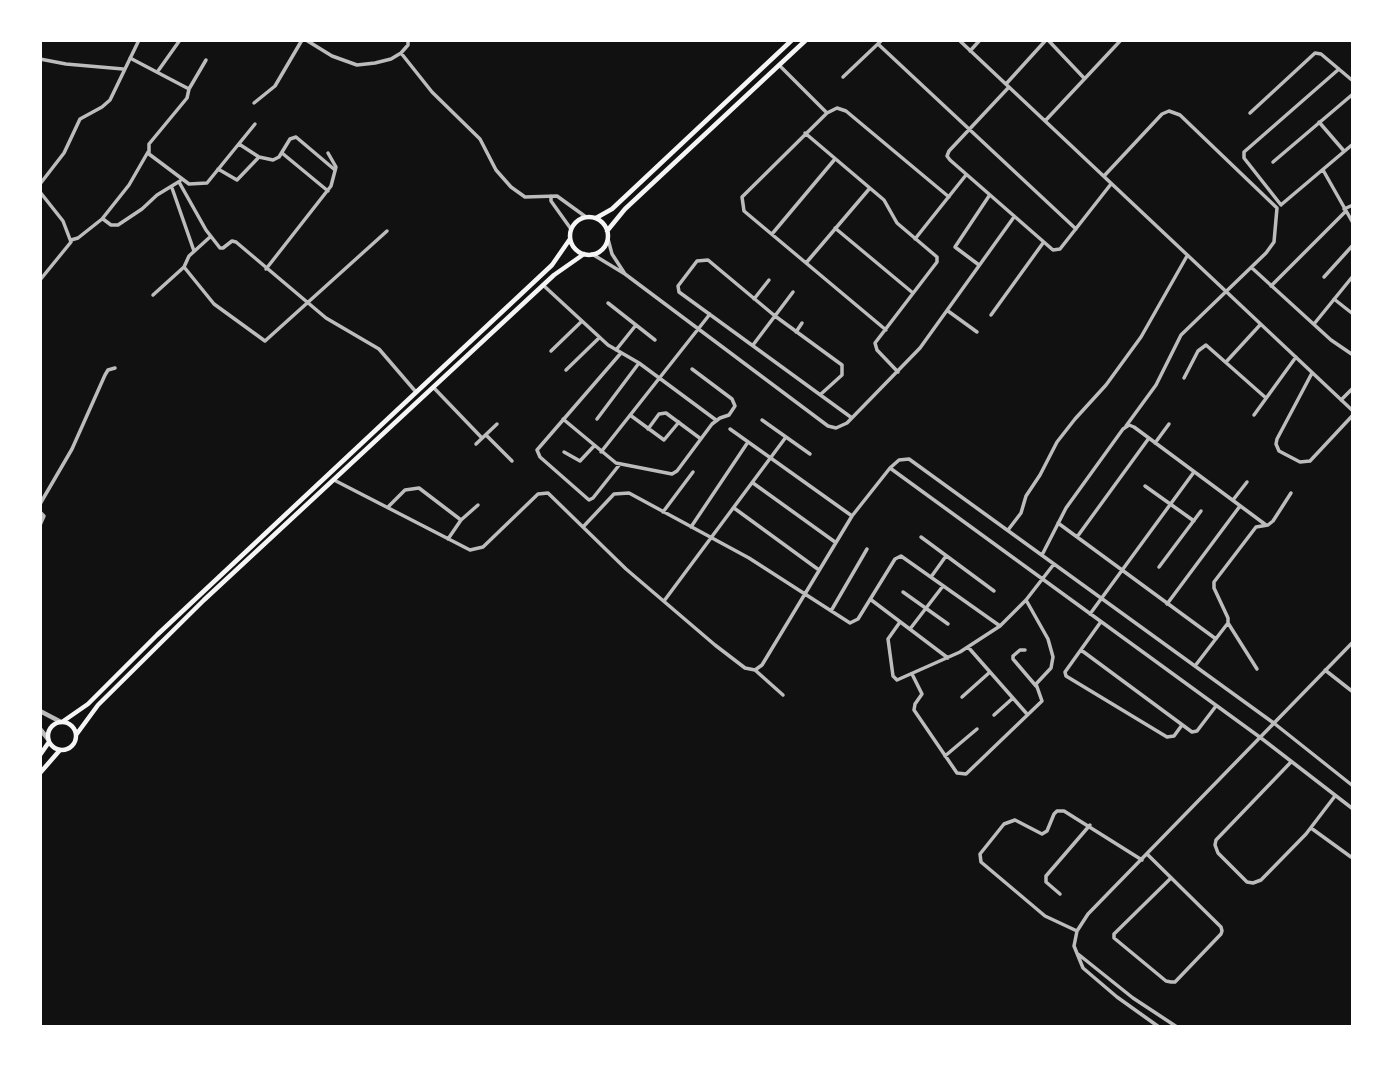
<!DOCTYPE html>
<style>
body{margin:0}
#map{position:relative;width:1393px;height:1067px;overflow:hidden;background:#111;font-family:"Archivo Narrow",sans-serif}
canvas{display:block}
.frame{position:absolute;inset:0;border:42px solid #fff;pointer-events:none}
</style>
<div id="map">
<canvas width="1393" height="1067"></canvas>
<div class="frame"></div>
</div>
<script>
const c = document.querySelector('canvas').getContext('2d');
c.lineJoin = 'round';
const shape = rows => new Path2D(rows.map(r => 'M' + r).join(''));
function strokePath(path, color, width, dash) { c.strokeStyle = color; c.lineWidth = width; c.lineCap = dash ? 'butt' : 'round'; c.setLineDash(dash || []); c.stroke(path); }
strokePath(shape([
 [306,40,332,56,357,65,375,63,391,59,401,53,408,45,408,40],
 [959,40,1353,411],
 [1048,40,1084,78],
 [1351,40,1353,42],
 [878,44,1076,229],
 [970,51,980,40],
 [401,53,432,92,480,139,496,170,511,187,525,197,557,196,586,217],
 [130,58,189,89],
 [40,59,66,64,123,69],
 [206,60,189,89,187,98,149,144,149,154,189,184,207,183,255,124],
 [779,65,827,113],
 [158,71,180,40],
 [843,77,882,40],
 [1006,84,1046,40],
 [1009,87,949,151,947,156,950,160,1053,250,1060,249,1111,184],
 [254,103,275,86,302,40],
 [1250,113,1315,53,1321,54,1353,81],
 [1045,121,1121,40],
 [1319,122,1344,151],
 [805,133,884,200,897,223,937,257,937,262,875,343,877,350,898,372],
 [239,144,259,157,273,160,279,157,290,139,296,137,335,170],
 [282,153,328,191],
 [1273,162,1353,94],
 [218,169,237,180,259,157],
 [1323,170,1353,223],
 [1104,176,1162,114,1169,111,1180,115,1277,208,1274,242,1266,253,1181,335,1156,385,1126,426],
 [179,182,206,230,220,248,223,248,232,241,236,242,326,318,379,349,416,392],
 [40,184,64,153,80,119,102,107,110,100,139,40],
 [172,188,194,251],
 [40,192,63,221,71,242,40,280],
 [551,196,551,201,571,229],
 [1282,204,1353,144],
 [1281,205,1244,158,1244,152,1339,69],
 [1344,209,1353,205],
 [103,219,111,225,118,225,142,209,157,195,180,181],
 [835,228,913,293],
 [772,234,835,159],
 [608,239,612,254,625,274],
 [915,239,966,175],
 [71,240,78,238,102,219,129,185,148,152],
 [592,254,625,274,828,426,836,428,847,423,920,348,1014,217],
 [806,263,870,188],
 [979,265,955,247,989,196],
 [184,267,214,304,265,341,387,231],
 [1252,268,1331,340,1353,355],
 [266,269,331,186,336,167,328,153],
 [1324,277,1353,245],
 [543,285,608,345,639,363,716,420],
 [1271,286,1345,212],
 [153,295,184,267,189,256,210,237],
 [754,299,769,280],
 [1334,299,1353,314],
 [608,303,655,340],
 [948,311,977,332],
 [991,315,1043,243],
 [1314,324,1353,276],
 [886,330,744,211,742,197,827,113,837,108,846,111,949,197],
 [796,332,802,323],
 [753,345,793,292],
 [616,350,636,325],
 [551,351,581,322],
 [1226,362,1260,325],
 [566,370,599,338],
 [1312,373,1277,439,1276,444,1279,451,1300,462,1310,461,1353,415],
 [1184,378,1198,351,1206,345,1266,398],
 [434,388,482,438],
 [821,394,842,375,842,365,775,316,708,260,697,261,678,286,679,292,852,418],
 [1341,400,1353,388],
 [630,415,664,440,679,422],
 [1254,415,1296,357],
 [563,419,616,463,672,474,677,471,712,424,720,418,729,415,735,406,732,399,692,369],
 [597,419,639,363],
 [762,420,810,454],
 [648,429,659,414,666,413,701,439],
 [730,429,852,516],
 [486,435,512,461],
 [1155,443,1169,424],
 [476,444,497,424],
 [564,452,580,461,594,446],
 [601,452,710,314],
 [620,464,593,498,589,500,540,457,537,450,621,353],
 [890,468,1261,738,1353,809],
 [334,480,470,550,483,547,538,494,548,493,626,569,715,645,745,668,755,670,762,665,852,516,890,468,899,460,909,459,1275,724,1353,786],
 [753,483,835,542],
 [1145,486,1194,521],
 [1233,500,1247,482],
 [40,504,72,449,105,375,108,370,115,368],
 [388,507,405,490,419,488,461,520],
 [734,508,819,570],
 [40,512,44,516,40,525],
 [663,512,693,472],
 [1058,523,1216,639],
 [583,527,614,494,629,493,749,558,850,623,858,619,895,559,901,556,1000,626],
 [691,527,748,442],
 [1008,530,1021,513,1026,496,1040,475,1057,442,1075,419,1106,385,1141,337,1187,256],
 [921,537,994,591],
 [1077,537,1149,438],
 [448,539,461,520,478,505],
 [1042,555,1066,508,1123,429,1129,425,1134,427,1266,525],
 [1159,567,1201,511],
 [931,577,946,556],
 [903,592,948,624],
 [870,599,948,658],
 [664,601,786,437],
 [1167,604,1240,506],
 [831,611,867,549],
 [1090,614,1194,472],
 [900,622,888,639,893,676,897,680,960,652,1000,626,1026,600,1054,564],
 [1100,623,1065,672,1066,676,1167,737,1174,736,1182,725],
 [1228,623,1257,669],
 [910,629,943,586],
 [968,647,1027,714],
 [1025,650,1020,650,1013,656,1013,659,1036,686],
 [1081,650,1192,732,1197,731,1216,706],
 [1195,666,1228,623,1228,618,1214,588,1214,582,1256,527,1268,525,1273,521,1291,493],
 [755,670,783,695],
 [1325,670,1353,692],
 [912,674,922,694,915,704,914,710,957,773,966,774,1042,701,1036,684,1051,668,1053,657,1048,639,1026,600],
 [962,697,990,672],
 [994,715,1013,698],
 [945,756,977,729],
 [1291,762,1216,840,1215,845,1218,853,1247,882,1253,883,1261,880,1306,834,1335,796],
 [1311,828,1351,857],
 [1147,854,1221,927,1222,931,1221,934,1175,982,1171,982,1166,981,1114,938,1114,934,1171,878],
 [1060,894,1046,882,1046,876,1090,825],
 [1077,931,1045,916,981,862,980,854,1004,824,1015,820,1042,834,1047,831,1054,814,1057,811,1064,811,1142,860],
 [1078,954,1133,998,1177,1027],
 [1159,1027,1117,997,1083,968,1074,946,1077,931,1088,914,1353,642]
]), '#bcbcbc', 3.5);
strokePath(shape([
 [40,711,61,722],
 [40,729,48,739]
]), '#bcbcbc', 4.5);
strokePath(shape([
 '570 236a19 19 0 1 1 38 0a19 19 0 1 1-38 0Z',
 [596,218,612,209,792,40],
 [607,231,625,209,806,40],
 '48 736a14 14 0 1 1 28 0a14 14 0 1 1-28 0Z',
 [62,722,88,704,157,635,552,265,570,239],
 [76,735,98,705,204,600,554,275,584,254],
 [40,755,49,742],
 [40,773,60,750]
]), '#f5f5f5', 4.5);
</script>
